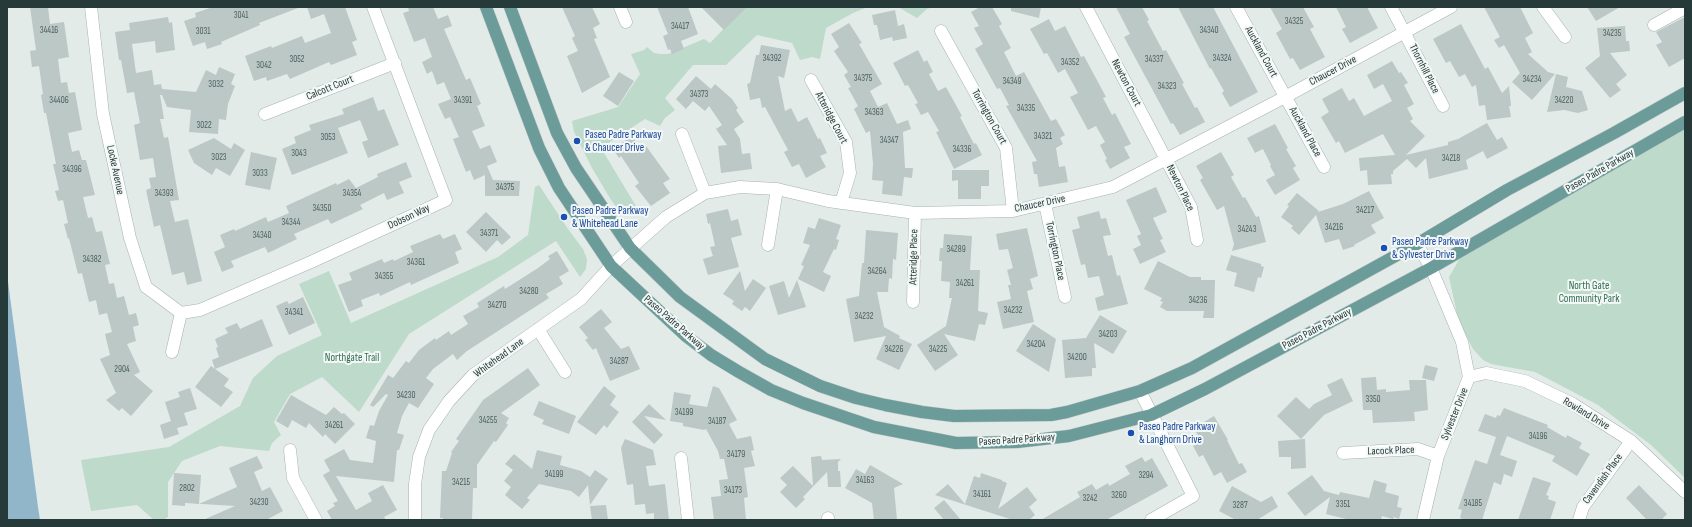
<!DOCTYPE html>
<style>
body{margin:0}
#map{position:relative;width:1692px;height:527px;overflow:hidden;background:#e3ebe9;font-family:"Sofia Sans Condensed",sans-serif}
canvas{display:block}
.frame{position:absolute;inset:0;border:8px solid #253a39;pointer-events:none}
</style>
<div id="map">
<canvas width="1692" height="527"></canvas>
<div class="frame"></div>
</div>
<script>
const c = document.querySelector('canvas').getContext('2d');
c.lineJoin = 'round';
function paint(path, color) { c.fillStyle = color; c.fill(path, 'evenodd'); }
const shape = rows => new Path2D(rows.map(r => 'M' + r).join(''));
function strokePath(path, color, width, dash) { c.strokeStyle = color; c.lineWidth = width; c.lineCap = dash ? 'butt' : 'round'; c.setLineDash(dash || []); c.stroke(path); }
function write(font, color, halo, rows, align = 'center') {
  c.font = font + ' "Sofia Sans Condensed",sans-serif'; c.lineWidth = 4; c.setLineDash([]); c.textBaseline = 'middle'; c.strokeStyle = halo; c.fillStyle = color; for (const [text, x, y, turn = 0] of rows) {
    c.save(); c.translate(x, y); c.rotate((+turn || 0) * Math.PI / 180); c.textAlign = isNaN(turn) ? turn : align; if (halo) c.strokeText(text, 0, 0); c.fillText(text, 0, 0); c.restore();
  }
}
paint(shape([
 [745,7,868,7,853,13,826,28,820,59,812,57,800,60,792,43,757,35,726,65,693,65,665,98,675,110,665,118,660,126,645,119,601,148,642,216,626,214,619,210,611,200,592,168,574,132,572,121,618,107,640,74,631,54,644,50,647,47,654,53,660,54,668,54,704,39,710,43],
 [898,7,933,7,927,9,917,18],
 [1685,129,1685,478,1651,445,1598,405,1535,372,1491,364,1483,360,1473,349,1459,323,1449,277,1463,253],
 [539,185,568,229,583,249,587,259,586,269,580,277,556,241,409,334,359,412,322,377,290,394,274,422,281,435,272,443,269,451,220,446,182,461,168,482,168,517,163,520,154,520,137,505,91,511,81,460,169,447,240,406,253,378,277,356,322,335,299,284,329,271,351,323,498,257,528,235,535,187]
]), '#bedacb');
paint(shape([
 [7,274,38,507,40,520,7,520]
]), '#91b6ca');
paint(shape([
 [30,7,48,7,50,24,64,22,69,57,58,59,61,83,67,82,69,93,75,92,82,130,68,133,72,152,79,150,82,160,86,160,95,195,83,197,88,218,92,217,96,232,102,231,110,264,105,265,109,284,114,283,117,298,124,296,129,315,136,313,139,325,133,327,136,341,127,344,140,372,134,375,153,391,131,416,122,408,119,411,106,400,116,393,100,359,110,355,105,334,112,332,107,313,99,315,96,300,89,302,82,273,78,274,69,238,68,239,64,224,68,223,63,200,58,201,55,191,59,190,53,164,56,164,46,113,44,113,41,95,43,94,39,66,32,67,30,51,36,50],
 [213,7,298,7,298,8,259,23,260,25,221,42,222,44,207,49,205,42,193,46,184,21,196,17,195,13],
 [307,7,345,7,357,40,352,42,357,55,331,65,329,62,290,79,287,74,267,81,266,77,254,81,245,56,271,46,272,48,302,36,305,43,331,33,324,14,311,19],
 [408,7,433,7,438,19,448,15,452,26,444,29,466,80,470,78,481,104,477,106,485,126,472,131,480,149,490,145,497,162,487,166,493,180,520,181,519,196,485,196,485,175,474,180,470,170,466,172,453,139,459,137,450,117,445,119,438,104,451,99,444,82,437,85,432,71,427,74,422,62,432,57,425,38,414,42,403,13,409,11],
 [562,7,592,7,600,24,593,28,597,38,594,39,610,77,582,93,567,56,578,51,572,38,575,36],
 [657,7,688,7,698,34,681,41,684,49,672,54,670,49,668,50,663,36,668,34],
 [701,7,747,7,724,30],
 [980,7,992,7,1002,24,999,26,1011,48,1004,52,1016,76,1024,72,1051,121,1056,119,1065,135,1060,138,1063,144,1056,148,1059,167,1065,166,1068,182,1039,187,1037,174,1034,174,1032,162,1037,161,1006,106,1009,105,1000,88,997,89,975,49,983,44,974,28,979,26,971,12],
 [1011,7,1041,7,1039,18,1011,11],
 [1116,7,1142,7,1149,20,1147,21,1163,51,1166,50,1184,83,1182,84,1195,108,1197,107,1205,122,1180,135,1173,123,1171,124,1124,37,1130,34],
 [1178,7,1213,7,1258,92,1230,107,1222,93,1224,91,1211,68,1210,69],
 [1270,7,1303,7,1314,27,1310,29,1325,57,1300,70,1293,58,1290,59,1276,33,1282,29],
 [1336,7,1367,7,1378,28,1350,43,1342,29,1346,27],
 [1484,7,1520,7,1533,33,1525,38,1532,52,1528,54,1548,72,1555,74,1532,100,1512,82,1520,73,1504,45,1499,48,1494,40,1500,37],
 [1587,7,1620,7,1596,21],
 [895,10,898,26,904,24,907,38,893,41,892,37,880,40,877,25,874,25,872,15],
 [168,17,169,23,172,22,175,50,156,53,155,41,132,44,136,73,152,70,154,85,161,84,162,89,196,92,206,70,216,75,219,67,235,74,231,84,235,86,228,104,226,120,219,119,218,134,189,132,191,110,167,107,162,95,160,95,164,119,160,119,164,138,168,137,179,200,170,201,175,222,188,219,202,281,187,285,184,272,172,275,160,225,154,227,146,190,151,188,149,178,156,177,153,158,140,160,134,125,140,123,134,92,127,93,121,60,119,60,115,32,130,30,129,23],
 [1685,17,1685,58,1669,67,1656,45,1662,42,1656,32],
 [1049,19,1055,31,1065,26,1081,57,1084,56,1106,97,1103,98,1112,115,1115,113,1131,144,1124,147,1130,158,1110,169,1105,160,1107,159,1100,145,1105,142,1096,126,1088,130,1070,97,1078,93,1065,69,1058,73,1047,53,1044,54,1030,29],
 [849,23,862,43,859,44,882,84,870,91,878,107,887,103,897,124,908,120,911,129,903,132,905,168,913,168,912,178,904,177,902,196,882,194,883,181,872,180,873,164,870,131,866,133,854,109,858,106,848,88,851,87,844,75,848,72,834,51,839,47,831,34],
 [1461,24,1485,69,1488,67,1502,93,1509,86,1511,106,1509,106,1511,117,1487,120,1485,105,1479,106,1476,85,1472,87,1465,74,1459,77,1450,61,1446,63,1433,39],
 [1625,26,1626,41,1629,41,1630,51,1610,53,1627,75,1616,84,1621,90,1610,98,1585,68,1600,56,1597,28],
 [761,45,790,50,784,78,778,76,785,111,791,108,798,122,807,117,818,139,820,138,827,153,820,156,826,167,806,178,799,164,792,167,784,152,788,150,765,107,762,108,760,98,750,100,747,84,750,83,756,55,759,55],
 [918,50,924,62,927,60,933,72,929,74,938,91,946,87,962,116,960,117,974,144,976,143,982,155,954,169,936,132,939,131,928,112,921,115,915,104,918,103,908,85,905,86,893,63],
 [1392,61,1399,73,1401,72,1408,83,1404,85,1414,104,1407,108,1413,119,1410,121,1425,136,1406,155,1448,145,1448,142,1458,139,1487,123,1497,140,1502,137,1508,148,1487,159,1483,151,1466,160,1468,169,1429,179,1426,158,1416,168,1407,159,1393,171,1393,174,1391,174,1392,184,1368,185,1367,170,1360,171,1359,158,1395,155,1383,134,1345,153,1339,141,1336,143,1321,117,1329,112,1322,99,1342,88,1349,101,1354,98,1364,116,1392,101,1383,84,1374,89,1367,75],
 [619,72,634,81,618,106,603,96],
 [1556,74,1568,77,1566,87,1582,91,1588,110,1578,113,1564,110,1547,112],
 [696,76,711,89,715,84,732,99,738,108,736,110,744,122,734,129,740,139,742,154,750,153,752,169,721,173,718,146,727,145,716,129,722,125,709,106,705,111,693,101,686,109,676,99],
 [373,97,378,111,384,109,399,145,368,158,362,142,368,140,360,120,338,128,348,153,292,175,282,149,296,143,294,137,311,130,309,125,344,114,342,109],
 [1275,124,1288,148,1286,149,1296,166,1293,168,1300,180,1275,195,1266,180,1275,175,1270,166,1271,165,1263,149,1255,153,1247,138],
 [632,136,641,149,646,146,670,179,663,183,670,193,651,206,635,186,639,183,621,156,619,158,613,149],
 [214,138,231,149,234,143,245,150,230,176,216,168,212,175,194,163,188,150],
 [251,152,277,158,270,190,245,185],
 [1221,152,1234,175,1231,177,1243,198,1245,197,1256,217,1259,216,1266,242,1232,251,1234,244,1224,206,1217,210,1200,180,1203,178,1196,166],
 [406,162,412,177,399,182,404,193,387,200,384,193,360,205,363,209,331,224,328,219,294,234,297,239,268,253,265,247,231,261,234,267,222,272,214,252,225,247,220,235,234,229,235,231,266,217,268,222,289,213,286,206,336,183,337,185,349,179,356,188,378,177,377,174],
 [952,170,989,170,989,186,981,186,981,199,958,199,958,180,952,181],
 [1156,187,1167,212,1153,218,1163,239,1160,240,1166,252,1140,264,1133,249,1141,245,1137,236,1141,234,1126,200],
 [1369,191,1384,218,1371,225,1376,233,1354,245,1355,246,1343,250,1339,239,1325,243,1316,215,1299,235,1291,228,1293,226,1281,217,1289,206,1287,205,1297,193,1319,211,1318,212,1343,204],
 [728,209,731,221,738,219,742,235,731,238,739,267,708,275,703,259,713,256,710,247,715,246,710,223,708,224,706,214],
 [1099,211,1101,219,1106,218,1111,235,1103,236,1108,256,1112,255,1117,276,1120,275,1128,304,1098,311,1095,298,1104,295,1099,276,1088,278,1085,264,1081,265,1072,230,1080,228,1077,217],
 [486,212,511,237,502,245,497,240,486,252,466,232],
 [819,218,841,225,836,239,839,240,836,250,834,249,823,272,831,276,824,292,798,279,804,266,801,265,810,245,803,243,808,227,815,229],
 [1027,228,1038,276,1030,279,1033,289,1027,291,1034,322,1003,329,997,302,1011,299,1008,285,1011,285,1007,270,1013,268,1008,249,999,250,996,234],
 [866,230,898,233,896,260,893,259,892,279,889,278,888,292,877,292,884,327,900,336,899,338,912,344,899,370,876,359,886,336,854,342,846,299,859,296,862,263,864,263],
 [440,234,443,239,455,234,462,249,455,252,459,263,411,285,410,282,380,296,379,293,361,300,363,306,349,312,338,285,352,280,349,273,382,259,384,263,393,259,394,261,413,252,410,246],
 [944,234,972,236,970,270,980,270,978,311,988,313,985,325,979,324,975,341,944,334,958,355,935,371,917,345,946,326,952,298,949,298,950,282,941,281,942,261,939,261,940,248,943,248],
 [557,251,569,271,559,277,563,284,546,294,549,298,467,351,457,360,453,354,433,369,426,378,434,384,418,408,409,403,402,416,397,433,404,435,399,450,397,450,394,482,336,476,356,510,372,501,368,493,383,485,397,510,384,517,386,520,332,520,327,511,335,506,333,503,338,501,323,475,330,471,324,460,344,449,350,460,373,463,376,441,366,438,370,425,374,426,379,411,388,395,386,394,373,407,370,405,388,375,393,378,406,361,409,363,419,350,435,338,436,340,449,331,451,335,468,324,463,316,479,307,477,303,504,286,505,289,538,268,550,259,548,256],
 [1231,255,1261,264,1261,266,1264,267,1261,278,1258,277,1254,292,1234,286,1237,273,1226,270],
 [1158,261,1190,277,1201,277,1201,280,1215,280,1214,318,1203,318,1204,311,1167,311,1160,307,1163,302,1160,301,1162,298,1144,289],
 [740,271,745,291,753,279,766,288,750,311,745,307,742,311,732,304,734,301,723,294],
 [797,280,806,307,778,315,769,286,784,281,789,298],
 [303,297,315,323,289,335,276,306,287,301,289,304],
 [601,309,612,322,604,328,621,349,629,346,640,369,610,381,596,348,593,350,585,340,588,338,579,327],
 [1100,315,1127,331,1113,354,1094,343,1096,368,1092,368,1092,376,1065,378,1062,340,1086,338],
 [262,319,273,346,215,369,212,360,219,357,216,348,218,347,215,339,228,333,225,328,237,323,240,329],
 [1033,324,1056,339,1049,372,1016,351],
 [1425,365,1438,368,1434,381,1422,378],
 [211,366,229,379,224,386,233,392,221,407,195,387],
 [528,368,540,385,501,413,509,418,506,423,508,425,496,442,494,441,477,465,477,488,473,488,473,489,472,520,443,520,443,518,440,518,442,471,446,471,452,453,451,452,459,441,456,439,483,400],
 [1376,377,1377,390,1386,389,1386,392,1410,390,1409,380,1426,380,1428,410,1414,412,1415,421,1373,423,1372,410,1363,410,1361,378],
 [1342,378,1353,401,1324,415,1301,439,1277,416,1296,397,1309,409,1314,404,1332,395,1327,385],
 [604,386,616,396,610,405,619,412,607,428,604,425,596,435,577,422],
 [713,386,719,388,737,420,729,424,737,439,751,436,754,450,751,451,755,466,744,468,748,497,744,498,746,520,714,520,711,497,721,496,719,480,728,479,724,459,720,459,718,451,706,429,704,430,683,426,683,423,670,421,674,392,691,395,689,404,707,407],
 [190,388,197,409,184,413,188,425,177,428,179,434,164,439,160,425,171,421,165,402,180,397,178,392],
 [291,395,326,415,334,407,342,414,344,413,355,424,335,444,325,434,323,437,309,423,306,428,292,420,288,428,276,421],
 [539,401,576,416,569,434,542,424,544,420,533,415],
 [649,404,666,420,644,416,663,435,654,444,632,422],
 [1504,408,1548,425,1547,427,1566,438,1567,435,1582,443,1579,448,1590,454,1577,476,1552,461,1555,456,1507,436,1500,455,1517,461,1512,477,1504,474,1501,485,1494,482,1482,520,1467,520,1460,518,1462,510,1458,509,1475,460,1487,464,1496,437,1478,431,1485,414,1496,418,1497,415,1500,416],
 [1214,416,1228,440,1227,440,1239,464,1242,463,1247,472,1227,483,1221,472,1214,476,1203,455,1199,457,1193,446,1201,441,1194,428],
 [625,439,653,450,656,465,646,466,649,486,665,484,669,520,654,520,654,513,646,514,645,504,635,505,633,484,627,485,621,448],
 [1305,439,1306,468,1291,469,1291,457,1279,457,1278,441],
 [537,450,562,456,560,465,581,471,590,477,595,470,608,479,590,505,588,485,579,497,571,491,539,484,527,498,530,500,522,509,505,495,511,487,504,481,513,470,505,464,514,454,532,469],
 [257,456,263,468,254,472,262,491,270,487,283,511,266,520,203,520,235,506,185,503,185,506,172,505,174,473,201,475,199,504,237,487,229,468],
 [821,456,822,460,841,459,838,462,838,471,840,471,841,487,828,487,827,472,803,497,805,499,796,508,780,492,787,485,780,478,793,466,813,486,811,457],
 [1142,457,1145,462,1152,458,1168,486,1106,520,1041,520,1080,497,1077,492,1092,484,1096,490,1108,483,1109,486,1130,474,1125,466],
 [870,465,903,484,894,488,897,520,874,520,872,503,845,488,856,469,865,474],
 [981,473,1002,480,1002,481,1007,483,998,509,1027,487,1037,500,1029,507,1035,515,1029,520,1013,520,935,495,948,484,965,504,974,476,980,478],
 [1312,475,1324,491,1339,495,1340,492,1369,498,1374,480,1387,484,1385,492,1399,496,1397,507,1402,508,1399,519,1394,517,1393,519,1382,516,1381,520,1350,520,1326,514,1330,497,1305,516,1287,493],
 [1533,477,1551,483,1546,495,1549,496,1548,499,1556,502,1550,520,1518,520],
 [1639,485,1667,514,1661,520,1647,520,1626,498],
 [1232,486,1261,502,1272,496,1278,507,1257,520,1236,520,1219,511],
 [944,500,961,520,944,520,934,508],
 [606,505,608,520,592,520,590,506]
]), '#bbc8c5');
const minor = shape([
 [91,7,103,114,130,238,146,287,181,313],
 [620,7,626,22],
 [1086,7,1191,207,1197,240],
 [1236,7,1324,167],
 [1391,7,1443,106],
 [1543,7,1565,37],
 [1654,25,1685,8],
 [941,31,1006,148,1013,211],
 [811,80,846,142,850,173,841,203],
 [265,114,395,63],
 [682,134,705,193],
 [1045,204,1065,297],
 [1417,244,1431,268,1462,342,1469,377,1438,456,1423,520],
 [768,245,777,189],
 [913,302,915,213],
 [181,313,200,310,311,262,446,200,373,7],
 [538,329,565,372],
 [172,352,181,313],
 [1469,377,1486,373,1525,381,1573,404,1631,441,1685,492],
 [1140,391,1193,496,1151,520],
 [290,450,293,478,316,520],
 [1343,453,1418,449,1438,456],
 [681,458,688,520],
 [828,518,828,520],
 [415,520,415,484,419,457,429,430,449,401,473,375,581,299,611,266,666,217,705,193,740,187,777,189,828,201,915,213,1013,211,1113,187,1285,97,1451,7],
 [1579,520,1583,507,1631,441]
]);
const major = shape([
 [486,7,539,148,559,188,611,266,686,336,711,355,739,372,771,390,803,403,874,427,956,443,1017,442,1069,436,1151,415,1205,389,1431,268,1685,122],
 [510,7,557,133,576,168,630,248,680,297,765,359,820,386,856,398,885,405,922,412,954,416,1051,415,1067,412,1140,391,1192,368,1417,244,1507,190,1614,133,1685,93]
]);
strokePath(minor, '#a6b2b1', 13);
strokePath(major, '#c2c8c8', 13);
strokePath(minor, '#fff', 12);
strokePath(major, '#6c9c99', 12);
for (const [x, y, r, color] of [
 [577,141,4,"#1a4fb4"],
 [564,217,4,"#1a4fb4"],
 [1384,248,4,"#1a4fb4"],
 [1131,433,4,"#1a4fb4"]
]) { const dot = new Path2D(); dot.arc(x, y, r, 0, 2 * Math.PI); c.fillStyle = color; c.fill(dot); strokePath(dot, '#f3f8f6', 1.5); }
write('9px', '#4a5e5c', null, [
 ["3041",241,16],
 ["34325",1294,22],
 ["34417",680,27],
 ["34416",49,31],
 ["34340",1209,31],
 ["3031",203,32],
 ["34235",1612,34],
 ["34392",772,59],
 ["34324",1222,59],
 ["3052",297,60],
 ["34337",1154,60],
 ["34352",1070,63],
 ["3042",264,66],
 ["34375",863,79],
 ["34234",1532,80],
 ["34349",1012,82],
 ["3032",216,85],
 ["34323",1167,87],
 ["34373",699,95],
 ["34406",59,101],
 ["34391",463,101],
 ["34220",1564,101],
 ["34335",1026,109],
 ["34363",874,113],
 ["3022",204,126],
 ["34321",1043,137],
 ["3053",328,138],
 ["34347",889,141],
 ["34336",962,150],
 ["3043",299,154],
 ["3023",219,158],
 ["34218",1451,159],
 ["34396",72,170],
 ["3033",260,174],
 ["34375",505,188],
 ["34393",164,194],
 ["34354",352,194],
 ["34350",322,209],
 ["34217",1365,211],
 ["34344",291,223],
 ["34216",1334,228],
 ["34243",1247,230],
 ["34371",489,234],
 ["34340",262,236],
 ["34289",956,250],
 ["34382",92,260],
 ["34361",416,263],
 ["34264",877,272],
 ["34355",384,277],
 ["34261",965,284],
 ["34280",529,292],
 ["34236",1198,301],
 ["34270",497,306],
 ["34232",1013,311],
 ["34341",294,313],
 ["34232",864,317],
 ["34203",1108,335],
 ["34204",1036,345],
 ["34226",894,350],
 ["34225",938,350],
 ["34200",1077,358],
 ["34287",619,362],
 ["2904",122,370],
 ["34230",406,396],
 ["3350",1373,400],
 ["34199",684,413],
 ["34255",488,421],
 ["34187",717,422],
 ["34261",334,426],
 ["34196",1538,437],
 ["34179",736,455],
 ["34199",554,475],
 ["3294",1146,476],
 ["34163",865,481],
 ["34215",461,483],
 ["2802",187,489],
 ["34173",733,491],
 ["34161",982,495],
 ["3260",1119,496],
 ["3242",1090,499],
 ["34230",259,503],
 ["34185",1473,504],
 ["3351",1343,505],
 ["3287",1240,506]
]);
write('11px', '#253a39', '#f3f8f6', [
 ["Auckland Court",1261,52,61],
 ["Thornhill Place",1424,69,63],
 ["Chaucer Drive",1333,71,-28],
 ["Newton Court",1126,83,62],
 ["Calcott Court",330,88,-22],
 ["Torrington Court",989,117,61],
 ["Atteridge Court",831,118,62],
 ["Auckland Place",1305,132,61],
 ["Locke Avenue",115,170,78],
 ["Paseo Padre Parkway",1600,171,-30],
 ["Newton Place",1180,188,64],
 ["Chaucer Drive",1040,204,-12],
 ["Dobson Way",409,217,-25],
 ["Torrington Place",1055,251,78],
 ["Atteridge Place",914,257,-89],
 ["Paseo Padre Parkway",674,323,41],
 ["Paseo Padre Parkway",1317,329,-28],
 ["Whitehead Lane",499,358,-36],
 ["Sylvester Drive",1455,414,-68],
 ["Rowland Drive",1586,414,31],
 ["Paseo Padre Parkway",1017,440,-4],
 ["Lacock Place",1391,451,-2],
 ["Cavendish Place",1603,479,-54]
]);
write('11px', '#164399', '#f3f8f6', [
 ["Paseo Padre Parkway",585,135],
 ["& Chaucer Drive",585,148],
 ["Paseo Padre Parkway",572,211],
 ["& Whitehead Lane",572,224],
 ["Paseo Padre Parkway",1392,242],
 ["& Sylvester Drive",1392,255],
 ["Paseo Padre Parkway",1139,427],
 ["& Langhorn Drive",1139,440]
], 'left');
write('11px', '#336d55', '#f3f8f6', [
 ["North Gate",1589,286],
 ["Community Park",1589,299],
 ["Northgate Trail",352,358]
]);
</script>
